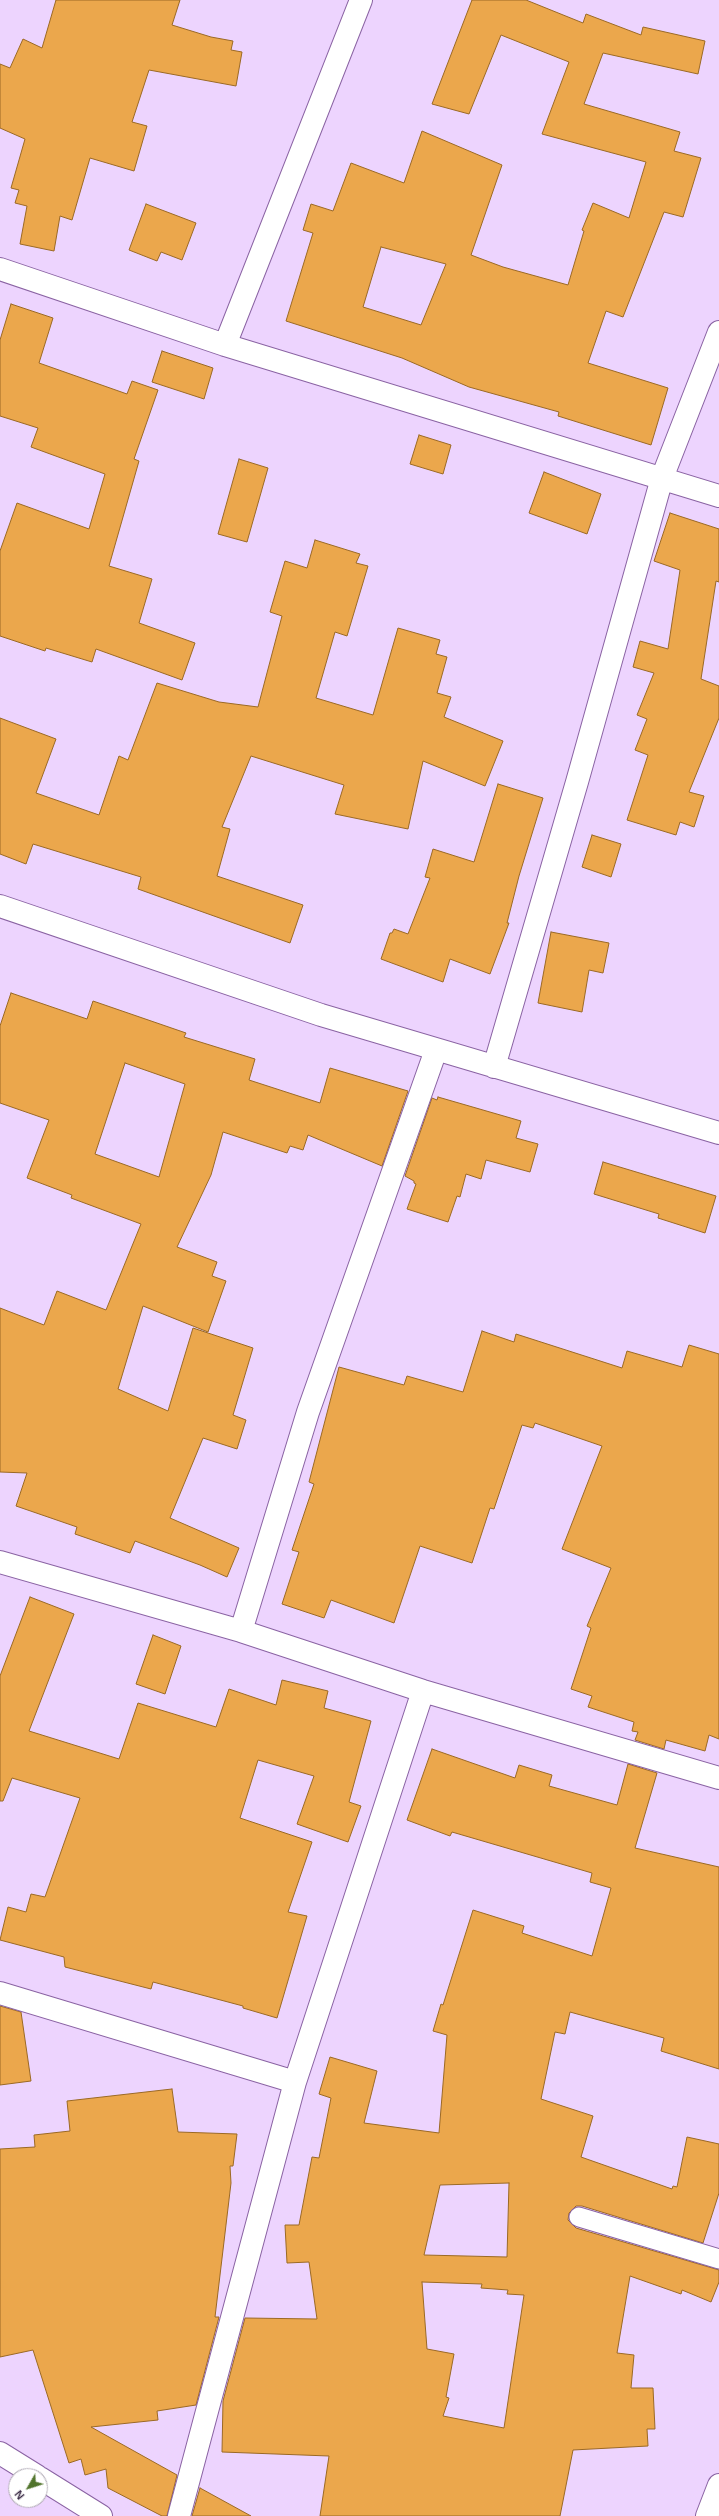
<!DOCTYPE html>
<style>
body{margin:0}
#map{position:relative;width:719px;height:2516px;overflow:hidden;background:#edd4fe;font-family:Helvetica,sans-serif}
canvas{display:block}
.north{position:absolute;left:8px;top:2468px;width:40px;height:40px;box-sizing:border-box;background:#fff;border:1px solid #b0aab5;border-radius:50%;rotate:231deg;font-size:11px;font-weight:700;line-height:16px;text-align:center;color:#3a2a45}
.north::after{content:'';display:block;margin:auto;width:14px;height:18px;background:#51742c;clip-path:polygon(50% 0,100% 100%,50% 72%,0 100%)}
</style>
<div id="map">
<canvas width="719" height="2516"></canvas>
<div class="north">N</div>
</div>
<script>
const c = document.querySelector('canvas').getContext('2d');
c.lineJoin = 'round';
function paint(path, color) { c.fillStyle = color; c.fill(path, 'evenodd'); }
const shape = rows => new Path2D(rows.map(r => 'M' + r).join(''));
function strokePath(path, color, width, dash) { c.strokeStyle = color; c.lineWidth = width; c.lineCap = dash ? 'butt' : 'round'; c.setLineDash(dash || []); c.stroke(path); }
const building = shape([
 [56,0,180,0,172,25,211,37,233,41,231,50,242,52,236,86,149,70,132,122,147,126,134,171,90,158,72,220,60,216,54,251,20,244,27,206,15,203,19,190,11,188,25,139,0,128,0,64,10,68,23,39,42,48,56,0],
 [472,0,526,0,583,23,586,14,641,35,643,27,705,41,698,74,603,53,584,104,680,132,674,151,701,158,683,217,664,212,623,317,606,311,588,363,668,388,651,445,558,416,559,412,469,387,402,358,286,321,313,233,303,230,311,204,333,211,351,163,404,183,422,131,502,165,471,255,503,267,568,285,584,231,582,230,593,203,629,218,646,162,542,134,569,62,501,35,469,114,432,104,472,0],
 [381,247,446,264,421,325,363,307,381,247],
 [146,204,196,223,182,260,161,252,157,261,129,250,146,204],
 [11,304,53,318,39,363,127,394,132,381,158,390,134,459,139,461,109,566,152,579,139,623,195,643,182,680,96,649,92,662,46,648,45,651,0,636,0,551,17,503,89,529,105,474,31,447,38,428,0,416,0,340,11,304],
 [162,351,213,368,204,399,152,382,162,351],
 [419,435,451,445,443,474,410,464,419,435],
 [239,459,268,468,247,542,218,534,239,459],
 [544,472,601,494,587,534,529,513,544,472],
 [670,513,719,529,719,582,716,581,701,679,719,686,719,718,689,792,704,796,694,827,680,822,676,835,627,820,648,755,635,750,647,719,637,715,654,673,633,667,640,641,668,649,680,570,654,561,670,513],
 [315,540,360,554,356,563,368,566,347,636,335,632,316,698,373,715,398,628,440,640,436,654,447,657,437,693,451,697,444,717,503,741,485,786,423,761,408,829,335,814,344,785,251,756,222,827,230,829,217,876,303,905,290,943,138,889,141,877,33,844,26,864,0,854,0,718,56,739,36,793,99,815,119,756,128,760,157,683,219,702,258,707,282,616,270,612,285,561,307,568,315,540],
 [498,784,543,798,519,876,507,923,509,923,490,974,450,959,443,982,381,959,390,933,392,933,394,929,408,934,430,878,425,877,433,849,474,862,498,784],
 [592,835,621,844,611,877,582,867,592,835],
 [551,932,609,943,603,973,589,970,582,1012,538,1003,551,932],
 [11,993,87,1019,93,1001,186,1033,184,1037,255,1059,249,1080,320,1103,330,1068,408,1091,382,1166,308,1135,303,1150,290,1146,287,1153,223,1132,211,1175,177,1247,217,1262,212,1276,226,1281,208,1332,143,1306,118,1389,168,1411,193,1328,253,1348,233,1415,246,1420,237,1449,203,1438,170,1518,239,1548,227,1577,200,1565,135,1541,130,1553,75,1534,77,1527,16,1506,27,1473,0,1472,0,1308,44,1325,57,1291,106,1310,141,1224,71,1198,72,1195,27,1178,49,1120,0,1103,0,1026,11,993],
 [125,1063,185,1084,159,1177,95,1154,125,1063],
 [438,1097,521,1121,516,1138,538,1144,530,1172,486,1160,481,1179,466,1174,460,1197,457,1196,448,1222,407,1209,416,1184,414,1183,414,1181,405,1176,432,1098,437,1100,438,1097],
 [603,1162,716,1196,705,1233,658,1218,659,1214,594,1194,603,1162],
 [482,1331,514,1342,516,1334,622,1368,627,1351,682,1367,689,1345,719,1354,719,1739,709,1735,705,1751,666,1740,664,1749,635,1740,638,1732,632,1731,634,1722,588,1707,592,1696,571,1689,591,1628,587,1626,611,1568,562,1549,602,1446,535,1423,533,1428,522,1425,494,1509,490,1508,472,1563,420,1546,394,1623,331,1600,324,1618,282,1604,299,1552,292,1550,314,1484,309,1482,339,1367,404,1385,407,1376,463,1392,482,1331],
 [30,1597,74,1614,29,1731,119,1759,138,1703,216,1727,229,1689,276,1705,282,1680,328,1691,324,1708,371,1721,349,1802,361,1806,348,1842,297,1824,314,1776,258,1760,240,1818,312,1842,288,1912,307,1916,277,2018,243,2008,243,2006,153,1982,151,1989,65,1967,64,1957,0,1940,8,1907,26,1912,31,1894,45,1897,80,1798,12,1778,3,1801,0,1801,0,1676,30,1597],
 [153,1635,181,1646,165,1694,136,1684,153,1635],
 [432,1749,515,1778,519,1765,552,1775,549,1786,617,1805,628,1764,657,1773,635,1848,719,1867,719,2069,661,2051,664,2038,570,2012,565,2034,555,2032,541,2099,593,2116,581,2157,672,2189,673,2186,677,2187,687,2137,719,2144,719,2193,703,2243,582,2206,576,2206,569,2213,568,2220,576,2228,719,2270,719,2282,711,2302,682,2290,681,2294,630,2276,617,2353,634,2355,631,2388,653,2388,655,2429,647,2429,648,2446,573,2450,560,2516,320,2516,329,2456,222,2452,223,2401,245,2318,317,2319,309,2262,287,2263,285,2225,299,2225,312,2157,319,2158,331,2098,319,2094,330,2057,377,2071,364,2123,439,2133,447,2035,433,2031,441,2004,443,2005,473,1910,524,1926,522,1933,592,1956,611,1888,590,1882,592,1873,452,1832,450,1836,407,1820,432,1749],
 [509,2183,507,2257,424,2255,440,2185,509,2183],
 [422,2282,482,2284,481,2288,508,2290,507,2294,524,2295,504,2428,443,2416,449,2398,446,2397,454,2354,427,2349,422,2282],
 [0,2006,21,2012,31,2081,0,2085,0,2006],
 [172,2089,178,2132,237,2134,233,2166,230,2166,231,2183,215,2317,219,2317,196,2405,157,2411,158,2420,91,2427,177,2475,167,2516,162,2516,108,2488,106,2469,85,2475,81,2459,69,2463,33,2350,0,2357,0,2149,35,2147,34,2135,70,2131,67,2101,172,2089],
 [200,2488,251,2516,192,2516,200,2488]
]);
paint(building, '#eba74c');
strokePath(building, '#9b6924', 1);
const lane = shape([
 [579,2217,719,2259]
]);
const street = shape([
 [0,269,225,345,719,496],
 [225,345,361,0],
 [0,906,321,1015,719,1133],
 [494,1067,577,782,662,478,719,332],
 [0,1562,241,1631,423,1691,719,1778],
 [241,1631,308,1412,436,1050],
 [0,1993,295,2082],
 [0,2453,37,2476],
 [40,2478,101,2516],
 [179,2516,295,2082,423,1691],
 [707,2516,719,2485]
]);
strokePath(lane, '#8a63a3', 21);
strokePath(street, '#8a63a3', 24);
strokePath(lane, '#fff', 19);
strokePath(street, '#fff', 22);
</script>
